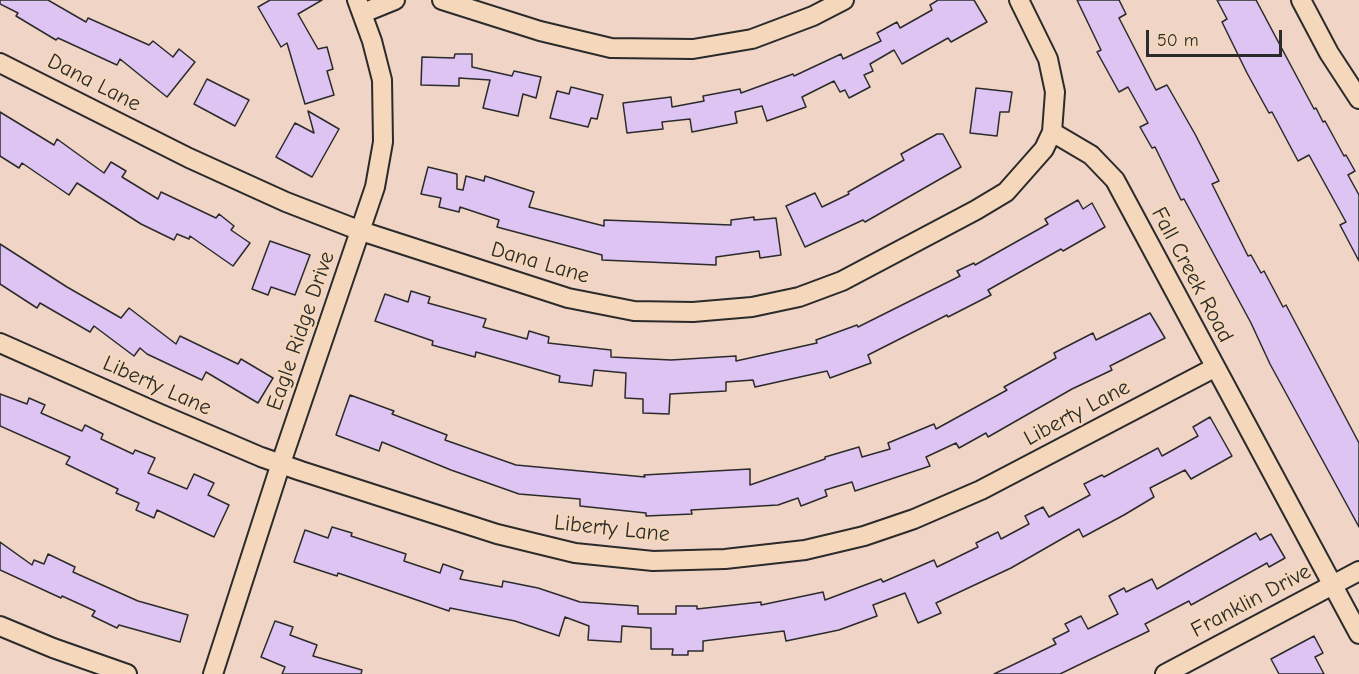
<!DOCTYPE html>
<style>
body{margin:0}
#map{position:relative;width:1359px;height:674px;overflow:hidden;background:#f0d4c6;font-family:"Comic Neue",sans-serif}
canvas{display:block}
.scale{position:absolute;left:1146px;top:30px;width:136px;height:27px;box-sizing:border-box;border:3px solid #2b2b2b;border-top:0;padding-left:8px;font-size:18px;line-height:21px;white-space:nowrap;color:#2b2b2b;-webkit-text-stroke:4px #f5d8bb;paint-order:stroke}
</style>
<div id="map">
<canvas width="1359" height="674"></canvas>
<div class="scale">50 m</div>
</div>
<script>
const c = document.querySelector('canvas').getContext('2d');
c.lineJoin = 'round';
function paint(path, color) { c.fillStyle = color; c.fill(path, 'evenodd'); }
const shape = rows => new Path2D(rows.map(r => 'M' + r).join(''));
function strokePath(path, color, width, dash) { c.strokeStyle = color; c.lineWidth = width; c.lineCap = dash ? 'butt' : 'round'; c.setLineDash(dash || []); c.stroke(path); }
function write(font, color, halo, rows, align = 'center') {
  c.font = font + ' "Comic Neue",sans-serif'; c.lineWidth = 5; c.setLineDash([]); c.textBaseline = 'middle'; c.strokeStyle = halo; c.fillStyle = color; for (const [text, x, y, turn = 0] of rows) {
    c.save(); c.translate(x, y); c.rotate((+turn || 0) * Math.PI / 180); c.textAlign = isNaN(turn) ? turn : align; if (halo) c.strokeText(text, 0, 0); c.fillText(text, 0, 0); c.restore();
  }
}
const building = shape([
 [0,0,48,0,86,22,88,18,149,45,153,41,173,57,179,49,195,62,167,97,120,59,117,65,58,38,56,40,16,16,18,13,0,4,0,0],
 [270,0,322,0,298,14,318,49,327,47,333,69,327,71,334,95,305,104,287,43,281,47,258,7,270,0],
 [938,0,974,0,987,22,951,42,948,38,902,64,894,50,870,64,873,71,864,75,870,87,849,98,845,90,840,92,834,81,802,97,806,107,767,121,762,106,735,112,737,123,692,132,690,119,662,122,663,129,627,133,623,103,671,97,672,107,704,101,703,96,740,89,741,93,793,74,794,76,841,54,843,59,881,41,877,33,897,22,900,28,932,10,930,5,938,0],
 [1077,0,1119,0,1126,14,1119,18,1156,90,1167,85,1195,134,1219,181,1212,184,1248,256,1251,255,1261,273,1264,271,1283,307,1286,305,1359,443,1359,527,1270,364,1251,323,1184,199,1181,200,1155,147,1152,148,1140,127,1148,123,1128,87,1119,92,1097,52,1101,50,1077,0],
 [1217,0,1256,0,1314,109,1316,108,1323,122,1325,121,1344,156,1346,155,1355,171,1348,175,1359,195,1359,261,1340,225,1346,222,1309,155,1298,161,1272,112,1269,113,1247,73,1222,22,1227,19,1217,0],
 [455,54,472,54,472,67,512,76,514,71,541,77,536,98,523,94,518,116,483,108,490,80,459,78,459,86,421,85,422,57,454,58,455,54],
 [207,79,249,100,235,126,194,104,207,79],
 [571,87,603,95,597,119,591,118,588,127,550,118,557,91,569,94,571,87],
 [976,88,1012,92,1009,112,1000,112,997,136,970,133,976,88],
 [308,111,339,129,312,177,276,157,295,123,314,133,308,111],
 [0,112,54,145,57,139,104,173,111,162,126,171,122,177,158,199,161,192,216,218,219,214,234,226,231,230,250,243,233,266,190,236,189,239,177,234,174,240,141,224,77,183,69,195,22,163,19,168,0,156,0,112],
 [937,134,943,134,961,167,865,222,863,220,805,247,786,206,815,193,822,207,849,194,848,192,904,160,901,154,937,134],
 [428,167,457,174,457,189,463,190,466,176,484,181,485,176,534,192,529,207,604,226,604,220,731,225,731,220,754,217,754,220,776,218,781,255,760,258,759,251,716,257,716,265,602,260,602,255,497,227,499,220,460,207,459,212,439,207,441,198,421,194,428,167],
 [1078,200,1083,209,1092,203,1105,227,1063,251,1061,249,988,290,991,295,948,317,947,315,868,355,871,363,830,378,827,371,755,387,753,380,726,382,726,391,670,394,669,414,643,413,643,399,625,398,626,373,594,370,592,386,559,382,560,376,476,352,475,357,432,345,433,341,375,321,385,294,408,302,411,291,430,297,428,303,486,319,483,327,527,339,529,331,549,337,548,343,611,350,611,357,671,360,736,356,736,361,817,343,816,340,857,325,858,327,960,276,957,271,974,263,975,265,1048,224,1045,219,1078,200],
 [270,241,310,255,295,295,271,287,268,295,252,289,270,241],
 [0,244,67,287,121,318,129,308,176,344,180,336,238,364,241,359,273,378,258,403,206,372,202,380,147,354,140,348,134,356,94,326,90,332,40,303,37,308,0,284,0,244],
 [1150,313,1165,338,1110,366,1112,370,1072,389,988,437,986,433,959,448,956,443,926,457,930,466,855,491,852,482,825,490,827,496,801,506,798,498,778,505,691,510,692,514,646,516,646,513,580,506,580,499,519,494,451,470,382,442,379,451,336,435,350,395,394,411,392,414,447,435,445,440,516,465,645,477,644,475,750,469,750,485,825,459,825,457,859,447,862,457,890,449,888,443,934,424,936,429,1007,390,1004,387,1056,358,1054,353,1093,333,1096,340,1150,313],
 [0,394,27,404,29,398,45,405,41,413,82,431,85,425,103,434,101,439,133,454,135,450,155,458,148,473,187,489,194,474,214,483,208,495,229,505,214,537,157,510,154,518,136,510,139,503,116,493,118,489,66,464,70,457,0,426,0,394],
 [1210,417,1232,456,1191,479,1185,470,1150,488,1154,497,1124,515,1083,537,1079,529,1011,568,936,603,941,613,918,623,905,593,873,605,877,616,839,630,786,641,784,631,703,641,703,651,688,651,688,655,672,655,673,649,651,649,651,628,622,626,621,642,588,640,589,626,565,617,559,636,515,621,450,608,449,611,338,573,337,576,294,562,305,530,328,538,332,527,352,533,351,536,406,554,404,561,440,573,443,564,463,571,460,579,502,587,503,581,538,588,580,602,638,606,638,614,676,614,676,606,697,606,697,609,761,602,761,605,823,592,825,600,881,579,883,582,934,560,937,567,978,547,976,543,998,532,1001,539,1029,524,1025,516,1043,507,1049,517,1090,495,1084,484,1102,475,1104,477,1158,448,1162,456,1198,436,1193,427,1210,417],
 [1256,533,1260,540,1271,534,1285,558,1269,567,1267,563,1191,605,1189,601,1145,624,1149,631,1060,674,994,674,1056,644,1053,639,1069,631,1065,624,1081,616,1088,629,1118,614,1109,596,1124,588,1126,592,1152,579,1157,589,1256,533],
 [0,542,32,565,34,560,44,564,48,554,75,567,73,572,138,601,188,615,180,642,119,625,117,628,92,616,95,611,62,596,61,598,0,570,0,542],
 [275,621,293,627,290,635,317,645,313,656,362,670,361,674,282,674,285,667,261,657,275,621],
 [1314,636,1323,653,1315,657,1324,674,1279,674,1271,659,1314,636]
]);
paint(building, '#dec4f3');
strokePath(building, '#2b2b2b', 1.5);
const minor = shape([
 [442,0,540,31,611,48,693,49,752,39,813,16,844,0],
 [1301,0,1329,53,1359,99],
 [363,13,395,0],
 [0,63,189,158,286,202,361,231,568,298,634,311,693,312,752,307,799,297,842,281,976,210,1006,192,1044,149,1052,132,1055,92,1048,59,1019,0],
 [1052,132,1091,155,1115,180,1359,634],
 [0,343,158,413,261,457,301,471,497,534,575,553,653,561,725,559,805,550,864,536,914,519,981,490,1214,368],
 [0,626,53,648,127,674],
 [213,674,281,463,375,187,383,142,382,80,372,41,357,0],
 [1165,674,1359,571]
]);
strokePath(minor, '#2b2b2b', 22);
strokePath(minor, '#f5d8bb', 18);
write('22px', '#2b2b2b', '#f5d8bb', [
 ["Dana Lane",94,83,27],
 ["Dana Lane",540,263,16],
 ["Fall Creek Road",1192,275,62],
 ["Eagle Ridge Drive",301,331,-71],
 ["Liberty Lane",157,386,24],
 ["Liberty Lane",1077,413,-28],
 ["Liberty Lane",612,529,6],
 ["Franklin Drive",1251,601,-28]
]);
</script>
